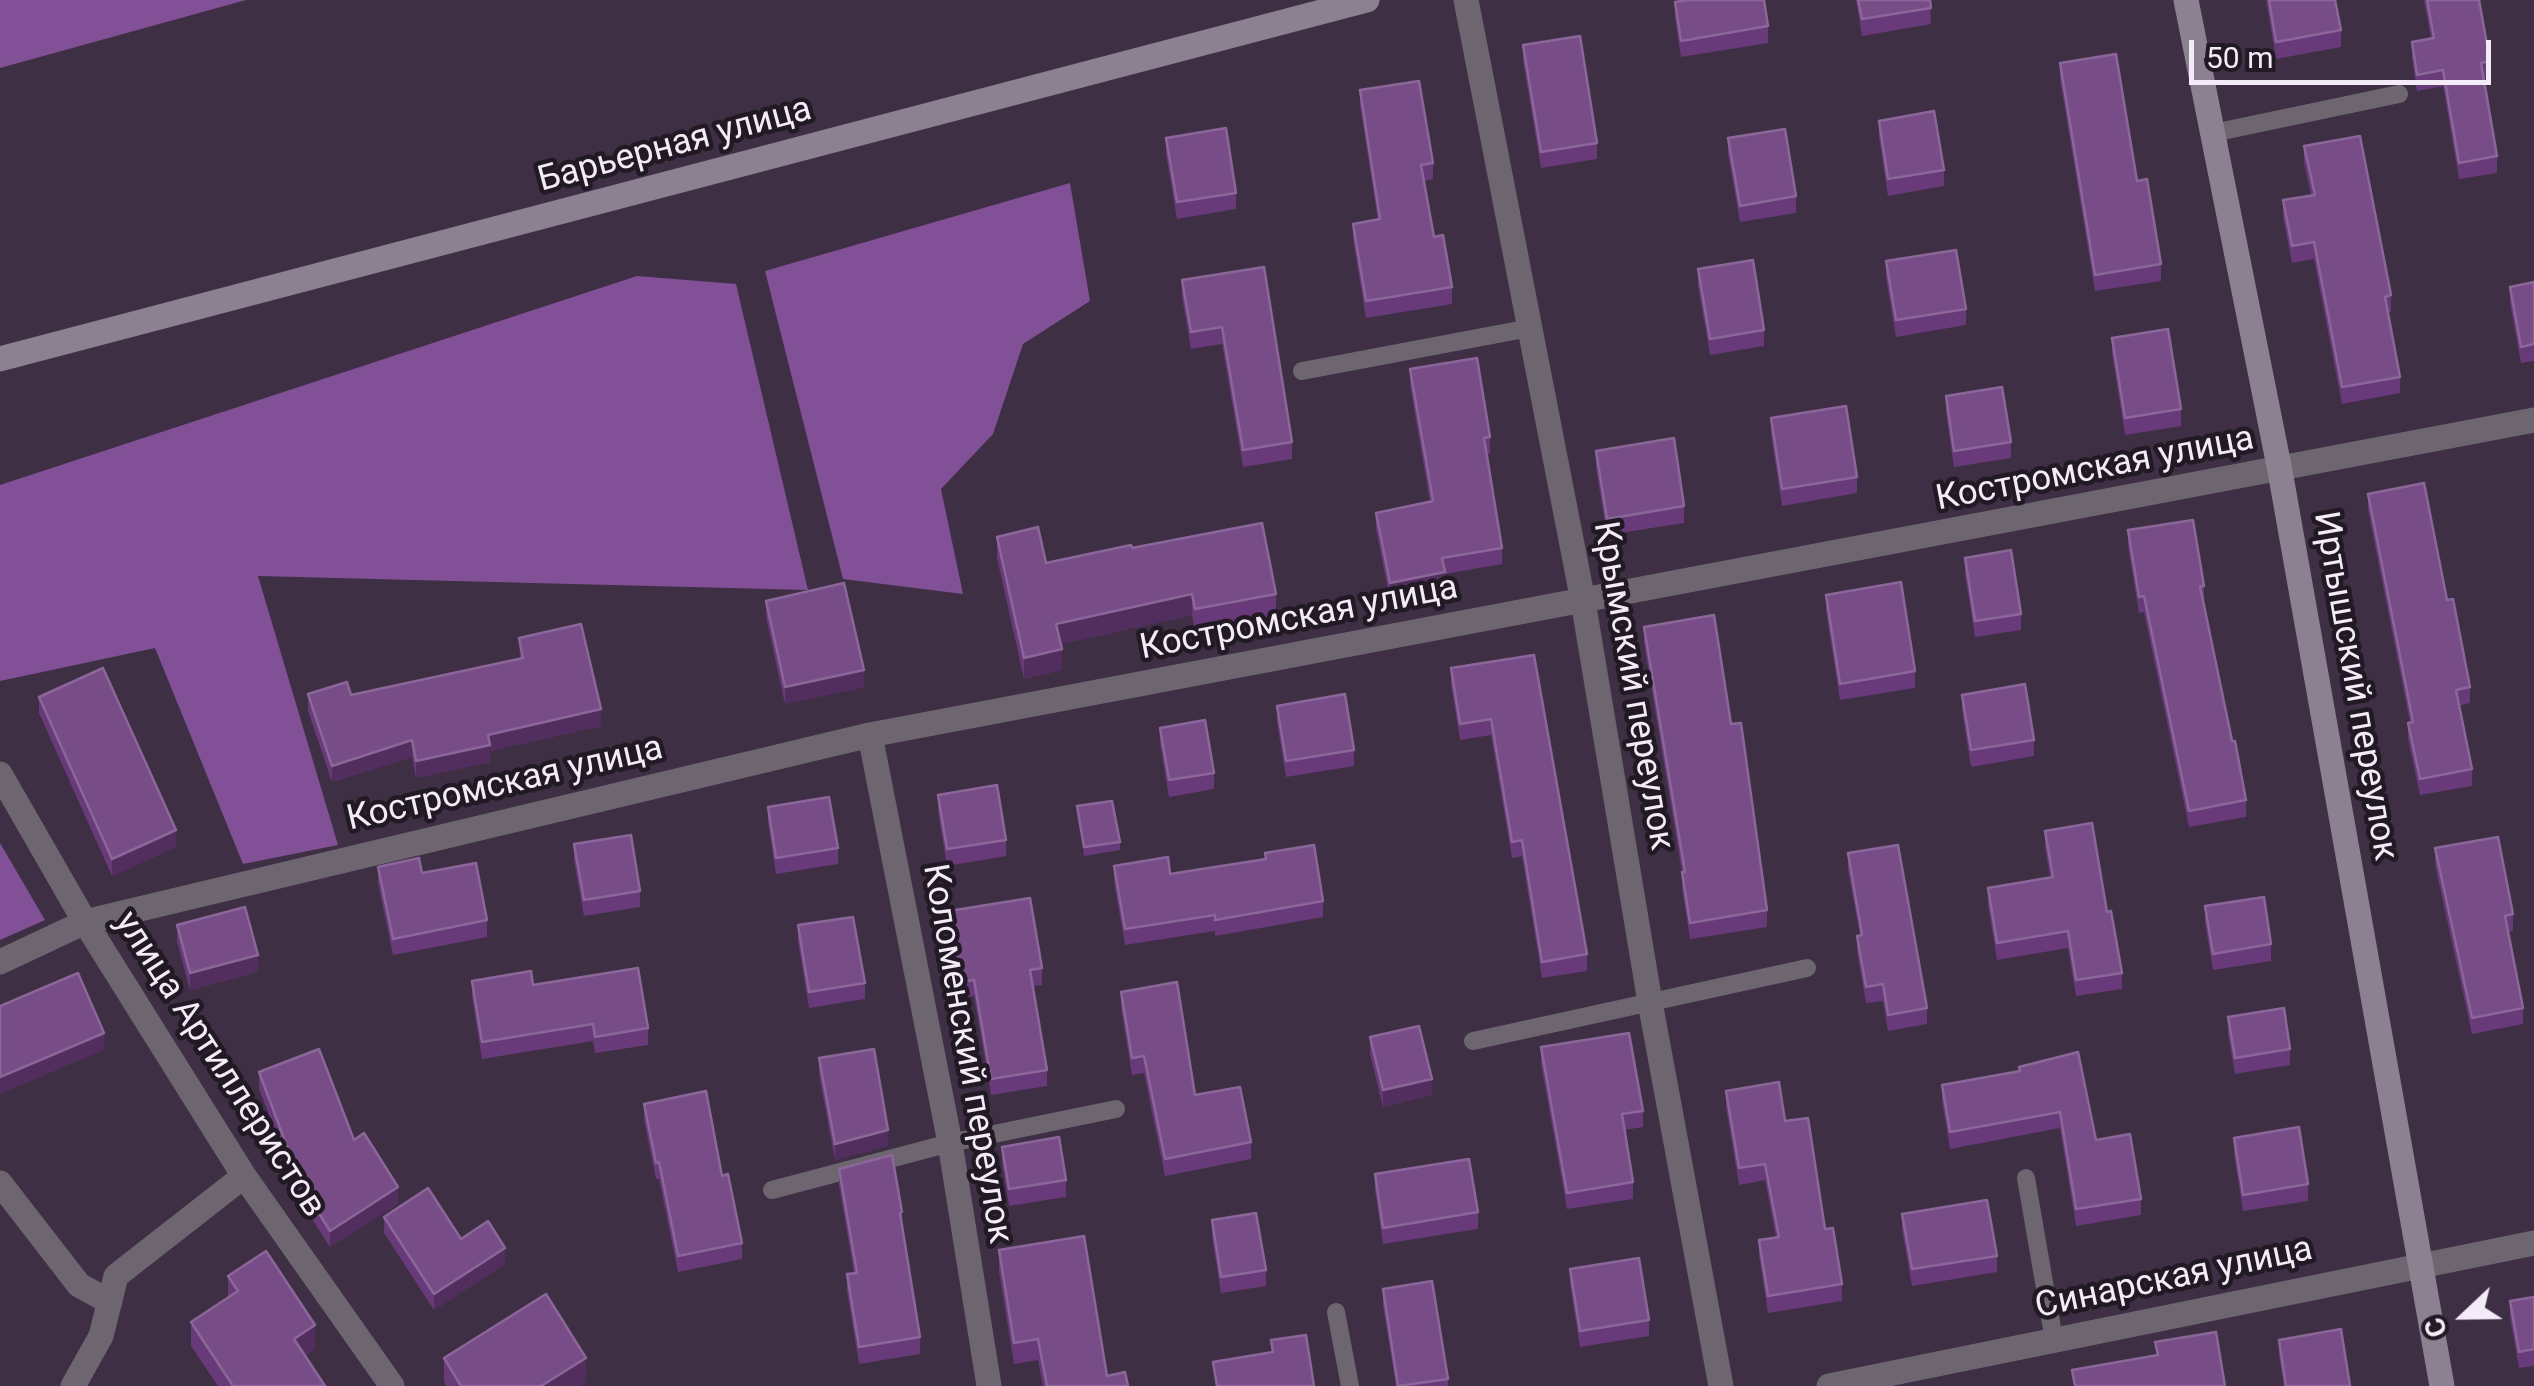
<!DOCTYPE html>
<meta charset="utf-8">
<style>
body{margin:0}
#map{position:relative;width:2534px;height:1386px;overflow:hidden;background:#3e2f44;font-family:Roboto,sans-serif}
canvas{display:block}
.north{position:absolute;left:2414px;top:1266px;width:100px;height:100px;-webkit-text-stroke:8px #211a24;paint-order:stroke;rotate:248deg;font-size:28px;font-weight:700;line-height:40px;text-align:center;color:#f4ebf8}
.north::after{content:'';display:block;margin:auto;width:35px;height:45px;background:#f4ebf8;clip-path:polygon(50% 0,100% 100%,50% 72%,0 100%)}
.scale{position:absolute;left:2189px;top:40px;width:302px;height:45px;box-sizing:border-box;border:5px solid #f4ebf8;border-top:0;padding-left:12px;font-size:30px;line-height:35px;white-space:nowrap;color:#f4ebf8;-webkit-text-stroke:8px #211a24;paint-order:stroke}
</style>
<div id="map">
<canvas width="2534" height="1386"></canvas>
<div class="north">С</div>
<div class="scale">50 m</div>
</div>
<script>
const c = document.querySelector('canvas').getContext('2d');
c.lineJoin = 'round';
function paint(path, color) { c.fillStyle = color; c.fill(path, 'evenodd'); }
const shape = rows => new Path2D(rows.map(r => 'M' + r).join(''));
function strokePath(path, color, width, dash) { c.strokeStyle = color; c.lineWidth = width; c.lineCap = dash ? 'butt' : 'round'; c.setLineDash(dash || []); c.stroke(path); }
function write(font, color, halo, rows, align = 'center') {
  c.font = font + ' Roboto,sans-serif'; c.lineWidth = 9; c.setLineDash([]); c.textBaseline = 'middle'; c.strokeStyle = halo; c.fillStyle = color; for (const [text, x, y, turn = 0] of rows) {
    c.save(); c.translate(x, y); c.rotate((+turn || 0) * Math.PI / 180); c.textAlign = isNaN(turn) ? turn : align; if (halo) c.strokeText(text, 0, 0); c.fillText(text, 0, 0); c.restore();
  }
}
paint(shape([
 [0,0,246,0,0,68],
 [1070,183,1090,301,1023,344,993,434,941,489,963,594,843,579,765,271],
 [637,276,736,284,808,590,258,576,338,845,243,864,155,648,0,681,0,485],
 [0,843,45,920,0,940]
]), '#825096');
strokePath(shape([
 [2213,133,2399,94],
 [1302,371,1530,328],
 [1473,1041,1807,968],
 [2026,1178,2054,1340],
 [772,1190,950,1143,1116,1109],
 [1336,1312,1350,1386]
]), '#6d6670', 18);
strokePath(shape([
 [1466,0,1583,601,1650,1002,1721,1386],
 [870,735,950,1143,989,1386],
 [0,774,85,922,244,1176,392,1386],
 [0,962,85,922,870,735,2534,420],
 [0,1183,79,1285,110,1302],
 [73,1386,101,1336,116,1276,244,1176],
 [1829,1386,2534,1243]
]), '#6d6670', 25);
strokePath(shape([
 [2186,0,2280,471,2442,1386],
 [0,359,1367,0]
]), '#8c8191', 25);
paint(shape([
 [1856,0,1930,0,1931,24,1862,36],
 [2266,0,2335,0,2341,30,2341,47,2276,59],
 [2424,0,2479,0,2490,61,2490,77,2484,78,2497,156,2497,173,2459,179,2443,86,2417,91,2412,58,2412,42,2431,38],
 [1675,2,1768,26,1768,43,1681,57,1675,18],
 [1523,45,1597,143,1597,159,1541,168,1523,61],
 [2060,63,2137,181,2161,264,2161,281,2095,291,2060,79],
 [1360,90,1433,163,1433,179,1424,181,1434,237,1452,287,1452,304,1366,318,1353,240,1353,224,1378,220,1360,106],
 [1879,121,1944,170,1944,186,1888,196,1879,137],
 [1166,138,1236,193,1236,209,1177,219,1166,154],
 [1728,138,1796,196,1796,213,1740,222,1728,154],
 [2304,146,2391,295,2391,312,2388,312,2400,377,2400,393,2342,404,2314,259,2292,263,2283,217,2283,200,2311,195,2304,163],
 [1886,261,1966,309,1966,325,1896,337,1886,278],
 [1264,267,1292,442,1292,459,1243,467,1222,344,1191,349,1182,297,1182,280],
 [1698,269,1764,330,1764,346,1710,355,1698,286],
 [2534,282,2534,361,2521,363,2510,303,2510,287],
 [2112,338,2181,409,2181,426,2125,435,2112,354],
 [1410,369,1490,437,1490,454,1487,454,1502,548,1502,564,1445,574,1445,588,1390,600,1376,529,1376,513,1430,502,1410,385],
 [1946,396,2011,442,2011,458,1954,467,1946,413],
 [1771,418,1857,477,1857,493,1782,506,1771,434],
 [1596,451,1684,506,1684,523,1607,535,1596,468],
 [2368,494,2447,600,2470,687,2470,703,2459,706,2472,769,2472,786,2420,795,2408,739,2408,723,2410,722,2368,510],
 [2128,530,2204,586,2204,602,2246,800,2246,817,2189,827,2144,612,2139,613,2128,547],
 [997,537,1046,563,1132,548,1276,594,1276,615,1195,630,1192,615,1061,644,1062,670,1024,679,997,558],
 [1965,558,2021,614,2021,630,1975,637,1965,574],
 [1826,595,1915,671,1915,688,1840,700,1826,611],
 [766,601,864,687,785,704,766,617],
 [1644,627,1731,724,1767,910,1767,927,1690,939,1682,889,1682,872,1644,643],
 [519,638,601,726,490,751,490,762,416,778,412,757,332,782,308,711,308,694,351,695,520,659],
 [1534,655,1587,954,1587,971,1542,978,1522,856,1512,858,1491,735,1460,740,1451,685,1451,668],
 [1962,695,2034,740,2034,756,1971,767,1962,711],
 [39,697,176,847,112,876,39,713],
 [1277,706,1354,750,1354,766,1286,777,1277,722],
 [1160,728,1214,773,1214,789,1169,797,1160,744],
 [938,795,1006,840,1006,856,947,866,938,812],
 [1077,806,1120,842,1120,850,1084,856],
 [768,807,838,848,838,864,776,874,768,823],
 [2045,831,2107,912,2122,973,2122,989,2076,996,2068,948,1997,960,1988,905,1988,888,2050,877,2045,847],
 [574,844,640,891,640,907,584,916,574,861],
 [2435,848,2513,914,2513,931,2508,932,2523,1008,2523,1024,2472,1034,2435,865],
 [1265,853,1323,901,1323,917,1215,936,1215,931,1125,945,1114,882,1114,866,1170,874,1265,859],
 [1848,853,1927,1008,1927,1024,1888,1031,1883,1001,1866,1003,1857,952,1857,936,1860,935,1848,870],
 [378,867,422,873,487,920,487,937,393,955,378,883],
 [2205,906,2271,944,2271,961,2213,970,2205,923],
 [949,911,1042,968,1042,985,1033,986,1047,1070,1047,1086,991,1095,974,996,961,998,949,927],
 [177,925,258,972,190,990,177,941],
 [798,925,865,983,865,999,809,1008,798,942],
 [472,981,533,985,648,1028,648,1045,595,1053,593,1041,482,1059,472,997],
 [1121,992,1195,1095,1251,1142,1251,1159,1165,1176,1144,1073,1132,1075,1121,1008],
 [2228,1017,2290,1049,2290,1065,2235,1074,2228,1034],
 [1370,1037,1432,1095,1383,1107,1370,1054],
 [1541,1047,1643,1111,1643,1127,1624,1130,1633,1182,1633,1199,1567,1209,1541,1064],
 [819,1058,888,1146,835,1160,819,1075],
 [2019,1067,2096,1140,2141,1199,2141,1215,2076,1226,2060,1128,1950,1149,1942,1101,1942,1085,2019,1072],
 [259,1072,398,1204,330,1247,296,1194,296,1185,259,1089],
 [1726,1091,1785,1121,1825,1229,1842,1284,1842,1301,1768,1313,1759,1256,1759,1240,1776,1237,1765,1180,1739,1185,1726,1107],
 [644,1104,742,1243,742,1259,678,1272,659,1179,656,1179,644,1120],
 [2234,1138,2308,1184,2308,1201,2243,1211,2234,1154],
 [1002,1147,1066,1180,1066,1197,1009,1206,1002,1163],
 [839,1169,902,1212,902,1229,920,1337,920,1354,859,1364,847,1291,847,1274,854,1273,839,1185],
 [1375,1174,1478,1212,1478,1229,1383,1244,1375,1190],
 [1902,1214,1997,1256,1997,1272,1912,1286,1902,1230],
 [384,1217,461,1239,505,1264,434,1310,384,1233],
 [1212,1220,1266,1270,1266,1286,1221,1293,1212,1237],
 [999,1250,1107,1376,1128,1386,1043,1386,1038,1360,1014,1364,999,1271],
 [1570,1269,1649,1320,1649,1336,1580,1347,1570,1285],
 [228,1276,315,1349,305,1356,325,1386,218,1386,191,1346,191,1322,228,1297],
 [1383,1289,1448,1379,1448,1386,1396,1386,1383,1306],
 [2534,1297,2534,1366,2519,1368,2510,1318,2510,1301],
 [2279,1340,2350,1386,2284,1386,2279,1356],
 [444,1358,586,1382,580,1386,446,1386,444,1381]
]), '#683a7a');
paint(shape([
 [1445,572,1445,588,1390,600,1390,583],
 [1192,594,1192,615,1056,645,1056,624],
 [1062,649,1062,670,1024,679,1024,658],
 [864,670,864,687,785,704,785,687],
 [601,709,601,726,490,751,490,762,416,778,416,761,488,735],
 [412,740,412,757,332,782,332,766],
 [176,830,176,847,112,876,112,859],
 [258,955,258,972,190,990,190,973],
 [104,1033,104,1050,0,1094,0,1077],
 [1432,1079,1432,1095,1383,1107,1383,1090],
 [888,1130,888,1146,835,1160,835,1144],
 [398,1187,398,1204,330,1247,330,1231],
 [505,1248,505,1264,434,1310,434,1294],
 [315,1325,315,1349,294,1363,294,1339],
 [586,1358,586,1382,580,1386,541,1386]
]), '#512e5e');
const building = shape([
 [1688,0,1764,0,1768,26,1681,41,1675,2,1688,0],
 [1858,0,1930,0,1931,8,1862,19,1858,0],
 [2269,0,2335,0,2341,30,2276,42,2269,0],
 [2427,0,2479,0,2490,61,2481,63,2497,156,2459,163,2443,70,2417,75,2412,42,2434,38,2427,0],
 [1580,36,1597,143,1541,152,1523,45,1580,36],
 [2116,54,2137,181,2147,179,2161,264,2095,275,2060,63,2116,54],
 [1419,81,1433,163,1421,165,1434,237,1443,235,1452,287,1366,301,1353,224,1380,219,1360,90,1419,81],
 [1934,111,1944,170,1888,179,1879,121,1934,111],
 [1226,128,1236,193,1177,202,1166,138,1226,128],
 [1785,129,1796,196,1740,206,1728,138,1785,129],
 [2360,136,2391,295,2385,297,2400,377,2342,387,2314,242,2292,246,2283,200,2315,195,2304,146,2360,136],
 [1956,250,1966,309,1896,320,1886,261,1956,250],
 [1753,260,1764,330,1710,339,1698,269,1753,260],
 [1264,267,1292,442,1243,450,1222,327,1191,332,1182,280,1264,267],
 [2534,282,2534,344,2521,347,2510,287,2534,282],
 [2168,329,2181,409,2125,418,2112,338,2168,329],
 [1477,358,1490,437,1484,438,1502,548,1442,558,1445,572,1390,583,1376,513,1433,501,1410,369,1477,358],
 [2002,387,2011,442,1954,451,1946,396,2002,387],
 [1846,406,1857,477,1782,489,1771,418,1846,406],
 [1674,438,1684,506,1607,519,1596,451,1674,438],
 [2424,483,2447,600,2453,599,2470,687,2456,690,2472,769,2420,779,2408,723,2413,722,2368,494,2424,483],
 [2193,520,2204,586,2200,586,2232,741,2235,741,2246,800,2189,811,2144,596,2139,597,2128,530,2193,520],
 [1262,523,1276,594,1195,609,1192,594,1056,624,1062,649,1024,658,997,537,1038,527,1046,563,1131,545,1132,548,1262,523],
 [2011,550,2021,614,1975,621,1965,558,2011,550],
 [1901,582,1915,671,1840,684,1826,595,1901,582],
 [844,583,864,670,785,687,766,601,844,583],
 [1714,615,1731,724,1741,723,1767,910,1690,923,1682,872,1685,872,1644,627,1714,615],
 [581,624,601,709,488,735,490,745,416,761,412,740,332,766,308,694,347,682,351,695,523,658,519,638,581,624],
 [1534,655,1587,954,1542,962,1522,840,1512,842,1491,719,1460,724,1451,668,1534,655],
 [103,668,176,830,112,859,39,697,103,668],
 [2025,684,2034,740,1971,750,1962,695,2025,684],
 [1345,694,1354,750,1286,761,1277,706,1345,694],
 [1205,720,1214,773,1169,780,1160,728,1205,720],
 [997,785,1006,840,947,849,938,795,997,785],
 [829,797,838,848,776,858,768,807,829,797],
 [1112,801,1120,842,1084,847,1077,806,1112,801],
 [2092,823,2107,912,2111,911,2122,973,2076,980,2068,931,1997,943,1988,888,2053,877,2045,831,2092,823],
 [631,835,640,891,584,900,574,844,631,835],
 [2498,837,2513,914,2505,916,2523,1008,2472,1018,2435,848,2498,837],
 [1314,845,1323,901,1215,920,1215,915,1125,929,1114,866,1168,857,1170,874,1266,859,1265,853,1314,845],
 [1898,845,1927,1008,1888,1015,1883,984,1866,987,1857,936,1862,935,1848,853,1898,845],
 [419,858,422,873,476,863,487,920,393,939,378,867,419,858],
 [2264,897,2271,944,2213,954,2205,906,2264,897],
 [1030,898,1042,968,1030,970,1047,1070,991,1079,974,980,961,982,949,911,1030,898],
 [245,907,258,955,190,973,177,925,245,907],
 [853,917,865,983,809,992,798,925,853,917],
 [638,968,648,1028,595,1037,593,1024,482,1042,472,981,531,971,533,985,638,968],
 [78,973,104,1033,0,1077,0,1006,78,973],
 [1177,982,1195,1095,1240,1087,1251,1142,1165,1159,1144,1056,1132,1058,1121,992,1177,982],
 [2284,1008,2290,1049,2235,1058,2228,1017,2284,1008],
 [1419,1026,1432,1079,1383,1090,1370,1037,1419,1026],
 [1629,1033,1643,1111,1622,1114,1633,1182,1567,1193,1541,1047,1629,1033],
 [319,1049,354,1140,364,1133,398,1187,330,1231,296,1177,298,1176,259,1072,319,1049],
 [874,1049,888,1130,835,1144,819,1058,874,1049],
 [2078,1052,2096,1140,2130,1134,2141,1199,2076,1209,2060,1112,1950,1132,1942,1085,2020,1071,2019,1067,2078,1052],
 [1779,1082,1785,1121,1808,1118,1825,1229,1833,1228,1842,1284,1768,1296,1759,1240,1779,1237,1765,1164,1739,1168,1726,1091,1779,1082],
 [706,1091,722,1176,728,1174,742,1243,678,1256,659,1162,656,1163,644,1104,706,1091],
 [2299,1127,2308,1184,2243,1195,2234,1138,2299,1127],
 [1059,1137,1066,1180,1009,1189,1002,1147,1059,1137],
 [892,1155,902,1212,900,1213,920,1337,859,1347,847,1274,857,1273,839,1169,892,1155],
 [1469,1159,1478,1212,1383,1228,1375,1174,1469,1159],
 [428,1188,461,1239,488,1221,505,1248,434,1294,384,1217,428,1188],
 [1987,1200,1997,1256,1912,1269,1902,1214,1987,1200],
 [1256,1213,1266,1270,1221,1277,1212,1220,1256,1213],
 [1084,1236,1107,1376,1125,1372,1128,1386,1047,1386,1038,1339,1014,1343,999,1250,1084,1236],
 [266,1251,315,1325,294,1339,325,1386,233,1386,191,1322,238,1291,228,1276,266,1251],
 [1639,1258,1649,1320,1580,1331,1570,1269,1639,1258],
 [1432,1281,1448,1379,1398,1386,1383,1289,1432,1281],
 [546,1294,586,1358,541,1386,461,1386,444,1358,546,1294],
 [2534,1297,2534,1349,2519,1352,2510,1301,2534,1297],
 [2341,1329,2350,1386,2286,1386,2279,1340,2341,1329],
 [2216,1332,2225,1386,2075,1386,2072,1370,2158,1355,2155,1342,2216,1332],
 [1306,1335,1314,1386,1217,1386,1213,1362,1273,1352,1271,1340,1306,1335]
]);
paint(building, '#784d87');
strokePath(building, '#8b6699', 2.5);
write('35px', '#f4ebf8', '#211a24', [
 ["Барьерная улица",675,146,-15],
 ["Костромская улица",2095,470,-11],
 ["Костромская улица",1299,619,-11],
 ["Крымский переулок",1632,686,80],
 ["Иртышский переулок",2354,686,80],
 ["Костромская улица",505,785,-13],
 ["Коломенский переулок",966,1054,80],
 ["улица Артиллеристов",219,1065,57],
 ["Синарская улица",2174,1279,-12]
]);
</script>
